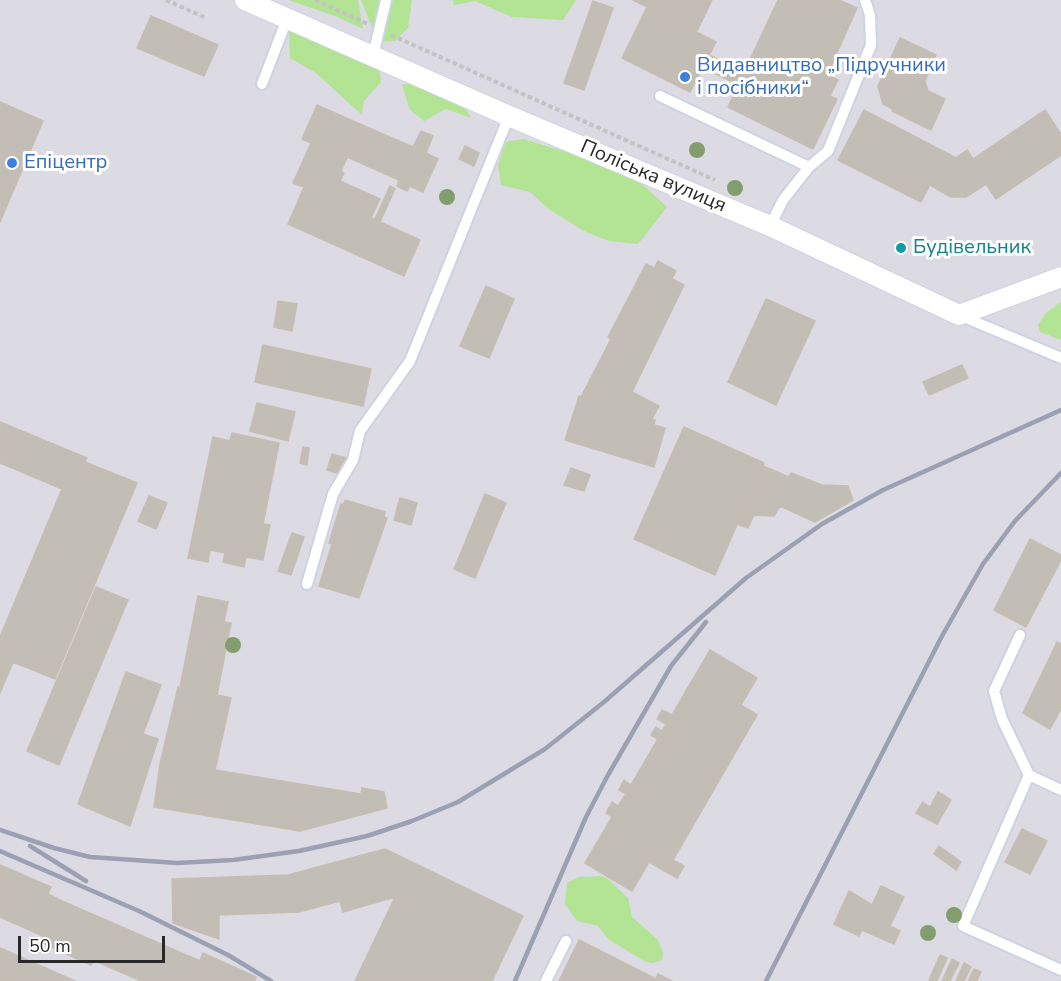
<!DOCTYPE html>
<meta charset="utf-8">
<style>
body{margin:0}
#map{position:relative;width:1061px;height:981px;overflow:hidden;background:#ebe2d9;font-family:"Nunito Sans",sans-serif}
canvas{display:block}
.scale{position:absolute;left:18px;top:936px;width:147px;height:27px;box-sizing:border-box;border:3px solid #282828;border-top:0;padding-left:8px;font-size:18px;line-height:21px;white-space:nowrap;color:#282828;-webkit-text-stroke:4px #fff;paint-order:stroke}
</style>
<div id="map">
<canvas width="1061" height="981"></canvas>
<div class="scale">50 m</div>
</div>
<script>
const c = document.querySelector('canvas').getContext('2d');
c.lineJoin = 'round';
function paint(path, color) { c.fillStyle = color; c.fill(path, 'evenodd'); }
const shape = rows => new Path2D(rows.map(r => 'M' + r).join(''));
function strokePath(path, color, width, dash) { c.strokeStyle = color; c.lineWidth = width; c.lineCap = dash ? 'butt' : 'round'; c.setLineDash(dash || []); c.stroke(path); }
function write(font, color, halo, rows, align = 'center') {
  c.font = font + ' "Nunito Sans",sans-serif'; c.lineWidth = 6; c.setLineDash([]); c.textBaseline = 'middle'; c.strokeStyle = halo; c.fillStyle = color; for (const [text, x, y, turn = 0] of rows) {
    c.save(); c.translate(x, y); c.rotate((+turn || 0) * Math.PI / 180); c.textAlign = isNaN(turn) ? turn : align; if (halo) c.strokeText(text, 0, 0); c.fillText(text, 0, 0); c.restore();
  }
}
paint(shape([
 [0,0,1061,0,1061,981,0,981]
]), '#dcdae3');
paint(shape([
 [288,0,358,0,363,29,335,16],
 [361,0,412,0,408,28,395,41,378,42],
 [453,0,576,0,563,20,512,17,475,1,454,5],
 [301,22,378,60,381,82,363,102,362,115,316,73,290,58,289,33],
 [422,79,464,107,471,118,446,109,424,121,410,110,402,85],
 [523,139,613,166,642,184,667,207,638,244,609,241,586,232,550,210,530,192,501,185,498,166,505,142],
 [1061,302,1061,340,1040,332,1038,325,1046,313],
 [601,876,608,879,628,898,632,917,658,940,663,953,662,960,653,963,646,962,608,939,598,926,577,921,565,904,567,883,579,877]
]), '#b3e493');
const building = shape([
 [633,0,712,0,697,31,633,0],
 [778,0,839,0,857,8,827,75,838,80,830,96,837,99,813,149,728,107,778,0],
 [593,1,613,8,584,90,564,83,593,1],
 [647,7,716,42,690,92,622,58,647,7],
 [151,16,218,45,204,76,137,48,151,16],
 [900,38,936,55,925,81,928,91,945,99,931,130,892,111,893,109,883,104,878,86,900,38],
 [709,55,745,72,739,85,703,68,709,55],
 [0,102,43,121,0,222,0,102],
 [317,105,362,125,341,171,344,173,340,181,380,199,371,218,375,219,390,186,395,189,380,222,420,240,404,276,288,224,304,187,293,183,311,143,302,139,317,105],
 [864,110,956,158,967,150,973,159,1045,110,1061,134,1061,155,996,199,986,184,966,197,951,197,930,185,921,202,838,160,864,110],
 [362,125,413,147,421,131,433,136,426,153,438,159,423,192,410,186,407,191,397,186,399,180,347,157,362,125],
 [465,146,479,153,474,166,459,159,465,146],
 [658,261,676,271,672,279,684,285,632,392,659,406,652,419,655,420,654,425,665,428,654,467,565,440,579,396,581,397,611,339,608,337,646,264,654,268,658,261],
 [486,286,514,299,489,358,460,346,486,286],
 [766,299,815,321,776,405,728,382,766,299],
 [278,301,297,304,292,331,274,327,278,301],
 [263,345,371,369,363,406,255,382,263,345],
 [962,365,968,378,929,395,923,382,962,365],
 [257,403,295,412,288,441,250,431,257,403],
 [0,422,87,458,85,462,137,483,55,679,13,662,0,693,0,637,62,489,0,463,0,422],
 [684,427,764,463,715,575,634,539,684,427],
 [232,433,279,443,263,524,270,525,263,560,246,557,244,567,223,562,225,553,210,550,208,562,188,558,213,437,230,441,232,433],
 [303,447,309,448,307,465,300,463,303,447],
 [332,454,346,458,340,474,327,470,332,454],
 [763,466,789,477,791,473,822,485,848,486,853,500,815,522,780,506,774,516,754,515,748,528,737,524,763,466],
 [571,468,590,475,584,491,564,485,571,468],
 [485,494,506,503,475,578,454,569,485,494],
 [149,496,167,503,156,529,138,521,149,496],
 [400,498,417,503,411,525,394,520,400,498],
 [345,500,385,512,384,517,387,518,359,598,319,586,332,544,329,543,341,504,343,505,345,500],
 [292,533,304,537,291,575,278,571,292,533],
 [1030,539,1061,555,1061,560,1026,627,994,610,1030,539],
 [96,587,128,600,59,765,27,751,96,587],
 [198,596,228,602,224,622,231,623,217,695,231,698,215,770,361,794,362,788,384,792,387,808,300,831,154,807,160,764,178,687,180,687,198,596],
 [1057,642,1061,644,1061,709,1050,729,1023,713,1057,642],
 [710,650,757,678,741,705,757,715,673,860,684,866,677,878,649,862,632,891,585,863,612,817,606,813,612,802,618,806,626,794,619,790,624,780,631,785,658,739,651,735,656,727,662,731,666,724,657,719,662,710,672,715,710,650],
 [126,672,161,685,143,734,158,739,130,826,78,804,126,672],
 [938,792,951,800,937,824,916,813,923,802,930,807,938,792],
 [1022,829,1047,841,1030,874,1005,862,1022,829],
 [939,846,961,862,956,870,934,854,939,846],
 [385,849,523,916,492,981,355,981,395,897,343,912,340,901,299,912,219,915,219,939,173,923,172,879,288,875,385,849],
 [0,865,51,887,48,894,62,901,200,961,203,953,256,977,255,981,141,981,93,960,91,965,42,943,45,937,0,917,0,865],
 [881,886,904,897,890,926,900,931,894,944,862,930,859,936,834,924,849,891,872,905,881,886],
 [579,940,656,979,658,974,672,981,559,981,579,940],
 [0,948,75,981,0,981,0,948],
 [940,955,947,958,937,981,931,981,929,980,940,955],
 [952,959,959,963,950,981,942,981,952,959],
 [964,963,971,967,964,981,956,981,964,963],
 [974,969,981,972,977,981,968,981,974,969]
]);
paint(building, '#c2bdb5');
strokePath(building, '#c6beb3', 1.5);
const lane = shape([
 [373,56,386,0],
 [262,84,287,19],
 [660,96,809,167,783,200,770,226],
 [809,167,828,151,871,45,870,15,865,0],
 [959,315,1061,358],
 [307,584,333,494,353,460,360,431,410,361,509,116],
 [1020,635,994,691,1002,719,1029,775,1061,790],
 [1029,775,963,926,1061,970],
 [546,981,566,941]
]);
const street = shape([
 [245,0,509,116,770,226,959,315,1061,277]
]);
strokePath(lane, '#ced3e2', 14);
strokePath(street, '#ced3e2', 22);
strokePath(shape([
 [166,0,206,18],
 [315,0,368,24],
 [391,35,715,180]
]), '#c3c3c3', 4, [4.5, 3]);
strokePath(lane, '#fff', 10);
strokePath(street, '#fff', 20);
strokePath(shape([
 [0,830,54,848,90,857,177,863,233,860,299,851,367,836,412,821,458,802,545,749,604,702,746,578,822,524,883,490,1061,410],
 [30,846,86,881],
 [0,851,139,911,228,955,271,981],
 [515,981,586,817,608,775,671,666,706,622],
 [766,981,942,636,983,564,1015,521,1061,473]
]), '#9ca0b3', 4.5);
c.fillStyle = '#829e6e';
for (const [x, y] of [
 [697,150],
 [735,188],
 [447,197],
 [233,645],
 [954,915],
 [928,933]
]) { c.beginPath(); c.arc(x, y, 8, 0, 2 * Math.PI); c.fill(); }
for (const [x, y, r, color] of [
 [685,77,6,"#3f7fe0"],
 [12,163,6,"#3f7fe0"],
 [901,248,6,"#0f9aa8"]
]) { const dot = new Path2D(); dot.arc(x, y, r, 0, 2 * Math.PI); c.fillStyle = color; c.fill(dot); strokePath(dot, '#fff', 2); }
write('20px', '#366cbe', '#fff', [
 ["Видавництво „Підручники",697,66],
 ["і посібники“",697,89],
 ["Епіцентр",24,163]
], 'left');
write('20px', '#282828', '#fff', [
 ["Поліська вулиця",653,177,23]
]);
write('20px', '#0d838f', '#fff', [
 ["Будівельник",913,248]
], 'left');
</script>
